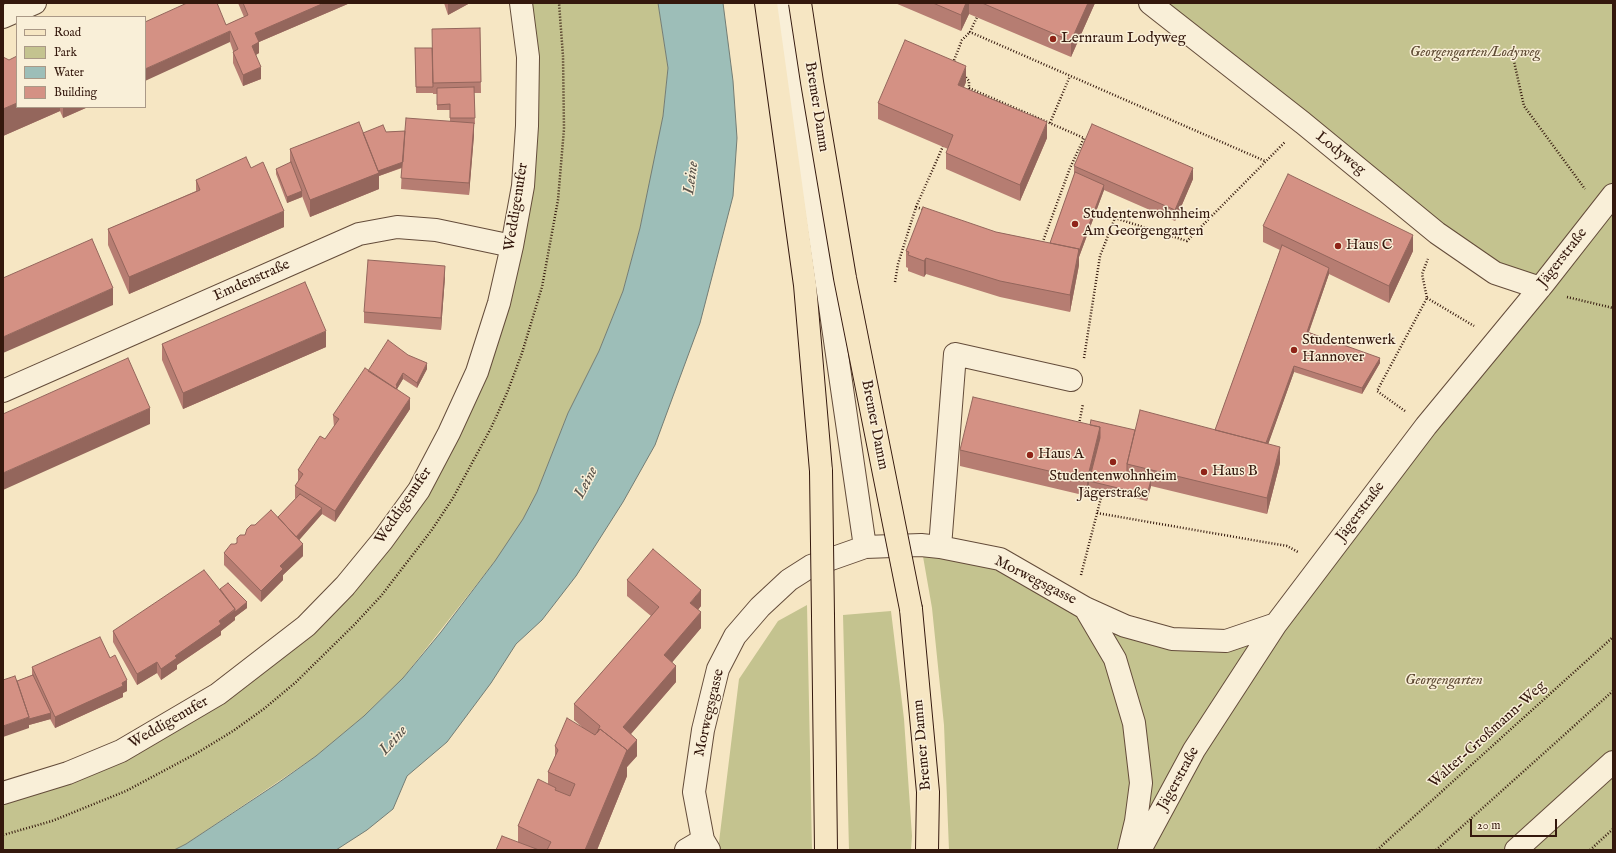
<!DOCTYPE html>
<meta charset="utf-8">
<style>
body{margin:0}
#map{position:relative;width:1616px;height:853px;overflow:hidden;background:#f6e6c3;font-family:"IM FELL English",serif}
canvas{display:block}
.frame{position:absolute;inset:0;border:4px solid #34180d;pointer-events:none}
.legend{position:absolute;left:16px;top:16px;width:130px;height:92px;box-sizing:border-box;background:#f9efd8;border:1px solid #aa9987;margin:0;padding:5px 7px;list-style:none;font-size:12px;color:#34180d}
.legend li{display:flex;align-items:center;gap:8px;height:20px}
.legend b{width:20px;border:1px solid #aa9987}
.scale{position:absolute;left:1470px;top:819px;width:87px;height:18px;box-sizing:border-box;border:2px solid #34180d;border-top:0;padding-left:5px;font-size:12px;line-height:14px;white-space:nowrap;color:#34180d;-webkit-text-stroke:3px #f9efd8;paint-order:stroke}
</style>
<div id="map">
<canvas width="1616" height="853"></canvas>
<div class="frame"></div>
<ul class="legend">
<li><b style="height:5px;background:#f6e6c3"></b>Road</li>
<li><b style="height:11px;background:#c4c38f"></b>Park</li>
<li><b style="height:11px;background:#9dbeb8"></b>Water</li>
<li><b style="height:11px;background:#d49184"></b>Building</li>
</ul>
<div class="scale">20 m</div>
</div>
<script>
const c = document.querySelector('canvas').getContext('2d');
c.lineJoin = 'round';
function paint(path, color) { c.fillStyle = color; c.fill(path, 'evenodd'); }
const shape = rows => new Path2D(rows.map(r => 'M' + r).join(''));
function strokePath(path, color, width, dash) { c.strokeStyle = color; c.lineWidth = width; c.lineCap = dash ? 'butt' : 'round'; c.setLineDash(dash || []); c.stroke(path); }
function write(font, color, halo, rows, align = 'center') {
  c.font = font + ' "IM FELL English",serif'; c.lineWidth = 3; c.setLineDash([]); c.textBaseline = 'middle'; c.strokeStyle = halo; c.fillStyle = color; for (const [text, x, y, turn = 0] of rows) {
    c.save(); c.translate(x, y); c.rotate((+turn || 0) * Math.PI / 180); c.textAlign = isNaN(turn) ? turn : align; if (halo) c.strokeText(text, 0, 0); c.fillText(text, 0, 0); c.restore();
  }
}
paint(shape([
 [521,3,658,3,668,68,663,116,653,167,640,228,623,291,599,351,568,413,537,492,523,519,495,561,403,678,364,716,316,756,186,844,174,850,3,850,3,793,121,751,306,626,449,433,512,246],
 [1150,3,1613,3,1613,850,949,850,944,725,932,608,921,545,940,547,1172,639,1276,624,1539,289,1495,273],
 [807,605,812,850,718,850,739,679,778,621],
 [891,611,904,719,912,836,911,850,849,850,843,615]
]), '#c4c38f');
const water = shape([
 [658,3,723,3,733,81,737,138,733,196,700,323,655,445,623,502,576,576,542,620,516,644,491,683,447,742,407,776,393,809,367,830,336,850,174,850,186,844,278,783,316,756,364,716,403,678,441,632,495,561,523,519,537,492,568,413,599,351,623,291,640,228,663,116,668,68,658,3]
]);
paint(water, '#9dbeb8');
strokePath(water, '#737c74', 1);
const minor = shape([
 [786,3,865,547],
 [1150,3,1303,123,1437,233,1495,273,1540,288],
 [3,17,35,3],
 [3,391,359,234,397,227,436,230,512,246],
 [940,547,955,354,1071,380],
 [1085,608,1115,659,1134,723,1141,783,1136,821,1129,850],
 [3,793,68,773,121,751,218,694,306,626,345,586,382,541,419,490,449,433,477,372,499,303,512,246,523,186,527,126,528,57,521,3],
 [686,850,703,840],
 [709,850,703,840,694,792,703,730,718,669,735,636,760,607,789,580,811,566,865,547,921,545,940,547,1000,559,1085,608,1125,626,1172,639,1226,641,1276,624],
 [1140,850,1194,750,1276,624,1426,426,1544,283,1613,195],
 [1516,850,1613,762]
]);
const major = shape([
 [766,3,805,285,821,471],
 [911,609,928,792,927,850],
 [823,616,826,850]
]);
strokePath(minor, '#644c3a', 24);
strokePath(major, '#34180d', 24);
strokePath(shape([
 [978,15,970,32,1265,161],
 [1513,57,1524,106,1585,189],
 [953,63,962,40,970,32],
 [964,75,969,81,969,89],
 [969,88,1084,138,1070,168,1042,244],
 [1050,123,1070,76],
 [916,207,925,210],
 [895,282,898,264,916,207,944,144],
 [1567,297,1613,308],
 [1427,298,1474,326],
 [1084,358,1100,256,1115,218,1187,241,1285,142],
 [1405,411,1377,391,1427,298,1422,274,1428,259],
 [1079,424,1083,404],
 [1097,513,1287,546,1298,552],
 [1081,575,1103,490],
 [3,835,52,821,126,791,197,753,233,731,265,708,296,682,354,625,381,596,431,531,453,498,491,428,507,393,522,353,542,287,558,200,564,129,563,56,559,3],
 [1377,850,1613,637],
 [1436,850,1613,691],
 [1590,850,1613,829]
]), '#34180d', 2.5, [1, 2]);
strokePath(minor, '#f9efd8', 22);
strokePath(major, '#f6e6c3', 22);
const majorBridge = shape([
 [800,3,812,82,845,278,911,609],
 [821,471,823,616]
]);
strokePath(majorBridge, '#34180d', 24, []);
strokePath(majorBridge, '#f6e6c3', 22);
paint(shape([
 [238,3,350,3,259,42,259,53,256,55,261,79,243,86,233,63,233,51,230,42,226,25,244,17],
 [444,3,470,3,448,15],
 [895,3,1095,3,1071,57,969,14,961,31],
 [480,28,481,93,474,93,475,124,474,124,474,135,469,195,401,189,402,168,379,176,379,189,310,217,302,196,302,197,287,203,276,174,276,169,290,163,290,149,363,133,405,131,450,121,450,110,437,110,437,94,433,94,433,93,416,93,415,48,432,48],
 [3,57,17,107,88,107,63,118,60,111,3,136],
 [966,82,964,87,1047,138,1020,201,946,169,946,153,948,149,878,119,878,103],
 [1074,166,1193,179,1175,221,1104,190,1079,257,1079,265,1070,312,1000,297,926,274,924,277,908,271,908,268,906,267,906,251,996,232,1050,243,1074,175],
 [251,168,284,227,129,294,108,245,108,229,196,191,196,180],
 [1263,226,1413,251,1389,303,1329,274,1309,332,1380,363,1362,394,1294,372,1268,444,1280,463,1267,514,1151,486,1147,501,1089,487,1087,496,960,466,960,450,1090,425,1135,430,1215,430,1280,250,1263,242],
 [445,277,441,330,364,323,364,312],
 [162,344,326,347,183,409,162,360],
 [427,369,417,388,403,379,397,389,410,409,335,522,322,514,299,540,303,556,283,575,283,580,261,602,224,565,224,553,235,544,255,525,278,517,296,498,295,498,295,486,298,482,298,470,325,439,334,427,333,415,368,371],
 [627,580,701,606,698,610,701,628,672,662,676,682,631,734,637,756,627,767,627,776,597,850,496,850,518,842,518,826,548,784,548,772,555,757,555,746,582,727,574,720,574,704,651,616,627,596],
 [220,589,247,608,235,617,235,620,221,631,221,635,177,665,177,669,161,680,157,673,137,685,113,642,113,631],
 [110,658,127,691,123,693,123,697,55,728,50,719,29,725,29,728,17,681,32,675,32,667]
]), '#b67d72');
paint(shape([
 [324,3,350,3,259,42,259,53,252,57,252,46,255,33],
 [448,3,470,3,448,15],
 [966,3,969,3,969,14,961,31,961,15],
 [1088,3,1095,3,1071,57,1071,41],
 [230,31,230,42,145,81,145,69],
 [966,66,966,82,958,101,958,85],
 [261,67,261,79,243,86,243,75],
 [17,103,17,107,60,107,60,111,3,136,3,109],
 [63,107,88,107,63,118],
 [1047,122,1047,138,1020,201,1020,185],
 [474,123,474,135,469,195,469,183],
 [403,162,403,167,379,176,379,189,310,217,310,200,375,172],
 [1193,168,1193,179,1175,221,1175,210],
 [1104,185,1104,190,1079,257,1079,265,1070,312,1070,295,1079,249],
 [302,191,302,197,287,203,287,197],
 [284,211,284,227,129,294,129,277],
 [1413,235,1413,251,1389,303,1389,286],
 [926,258,926,274,924,277,924,261],
 [445,266,445,277,441,330,441,318],
 [1329,268,1329,274,1307,337,1307,332],
 [113,288,113,305,3,353,3,337],
 [326,331,326,347,183,409,183,393],
 [1380,358,1380,363,1362,394,1362,388],
 [427,363,427,369,417,388,417,383],
 [1294,366,1294,372,1263,459,1263,453],
 [403,373,403,379,397,389,397,392,393,398,396,385],
 [410,398,410,409,335,522,335,511],
 [150,408,150,424,3,490,3,473],
 [1100,427,1100,443,1089,481,1089,487,1087,496,1087,480],
 [1280,447,1280,463,1267,514,1267,498],
 [1151,480,1151,486,1147,501,1147,495],
 [322,508,322,514,294,546,294,540],
 [303,544,303,556,283,575,283,580,261,602,261,591,280,566],
 [701,590,701,606,690,619,690,603],
 [247,602,247,608,235,617,235,620,221,631,221,635,177,665,177,669,161,680,161,669,175,656,219,621],
 [701,612,701,628,664,672,664,655],
 [157,662,157,673,137,685,137,674],
 [676,666,676,682,623,743,623,727],
 [127,680,127,691,123,693,123,697,55,728,55,717],
 [51,713,51,719,29,725,29,728,3,737,3,726,29,717],
 [637,740,637,756,627,767,627,776,597,850,585,850,627,750]
]), '#94665c');
const building = shape([
 [187,3,217,3,226,25,248,15,243,3,324,3,255,33,259,42,252,46,261,67,243,75,233,52,238,49,230,31,145,69,145,22,187,3],
 [933,3,966,3,961,15,933,3],
 [982,3,1088,3,1071,41,982,3],
 [480,28,481,82,433,83,432,29,480,28],
 [905,40,966,66,958,85,1047,122,1020,185,946,153,953,135,878,103,905,40],
 [415,48,432,48,433,87,416,87,415,48],
 [17,56,17,103,3,109,3,57,9,60,17,56],
 [474,87,475,118,450,118,450,104,437,105,437,88,474,87],
 [406,118,474,123,469,183,401,178,406,118],
 [359,122,379,173,310,200,290,149,359,122],
 [1092,124,1193,168,1175,210,1074,166,1092,124],
 [383,125,386,132,405,131,403,162,378,171,363,133,383,125],
 [246,157,251,168,263,162,284,211,129,277,108,229,200,190,196,180,246,157],
 [291,162,302,191,287,197,276,169,291,162],
 [1075,172,1104,185,1079,251,1079,249,1050,243,1075,172],
 [1288,174,1413,235,1389,286,1263,226,1288,174],
 [923,207,996,232,1079,249,1070,295,1000,281,926,258,924,261,908,255,909,252,906,251,923,207],
 [92,239,113,288,3,337,3,278,92,239],
 [1282,245,1329,268,1307,332,1380,358,1362,388,1294,366,1266,443,1215,430,1282,245],
 [368,260,445,266,441,318,364,312,368,260],
 [305,282,326,331,183,393,162,344,305,282],
 [388,340,408,355,427,363,417,383,403,373,396,385,397,386,396,389,368,371,388,340],
 [128,358,150,408,3,473,3,414,128,358],
 [365,368,410,398,335,511,295,486,303,474,298,470,320,436,325,439,339,419,333,415,365,368],
 [973,397,1100,427,1087,480,960,450,973,397],
 [1140,410,1280,447,1267,498,1127,464,1140,410],
 [1091,420,1135,430,1127,464,1127,474,1151,480,1147,495,1089,481,1100,438,1100,427,1090,425,1091,420],
 [300,494,322,508,296,537,278,517,300,494],
 [271,510,303,544,280,566,283,569,261,591,224,553,231,544,235,544,237,543,237,538,240,535,245,535,247,529,251,525,255,525,271,510],
 [653,549,701,590,690,603,701,612,664,655,676,666,623,727,637,740,627,751,627,750,600,729,597,733,600,726,574,704,659,607,627,580,653,549],
 [204,570,235,609,219,621,221,624,175,656,177,658,161,669,157,662,137,674,113,631,204,570],
 [228,583,247,602,235,612,235,609,220,589,228,583],
 [100,637,110,658,115,655,127,680,122,683,123,686,55,717,32,667,100,637],
 [33,675,51,713,29,719,29,717,17,681,33,675],
 [15,676,29,717,3,726,3,680,15,676],
 [567,718,595,735,600,729,627,750,585,850,547,850,551,842,518,826,538,779,556,788,555,790,570,796,575,784,548,772,558,750,555,746,567,718],
 [502,836,539,850,496,850,502,836]
]);
paint(building, '#d49184');
strokePath(building, '#94665c', 1);
for (const [x, y, r, color] of [
 [1053,39,4,"#8f2418"],
 [1075,224,4,"#8f2418"],
 [1338,246,4,"#8f2418"],
 [1294,350,4,"#8f2418"],
 [1030,455,4,"#8f2418"],
 [1113,462,4,"#8f2418"],
 [1204,472,4,"#8f2418"]
]) { const dot = new Path2D(); dot.arc(x, y, r, 0, 2 * Math.PI); c.fillStyle = color; c.fill(dot); strokePath(dot, '#f9efd8', 1.5); }
write('15px', '#34180d', '#f9efd8', [
 ["Lernraum Lodyweg",1061,39],
 ["Studentenwohnheim",1083,215],
 ["Am Georgengarten",1083,232],
 ["Haus C",1346,246],
 ["Studentenwerk",1302,341],
 ["Hannover",1302,358],
 ["Haus A",1038,455],
 ["Haus B",1212,472],
 ["Studentenwohnheim",1113,477,"center"],
 ["Jägerstraße",1113,494,"center"]
], 'left');
write('italic 15px', '#5f4b34', '#f9efd8', [
 ["Georgengarten/Lodyweg",1475,53],
 ["Georgengarten",1444,681]
]);
write('15px', '#34180d', '#f9efd8', [
 ["Bremer Damm",816,107,81],
 ["Lodyweg",1340,154,39],
 ["Weddigenufer",517,207,-81],
 ["Jägerstraße",1563,258,-52],
 ["Emdenstraße",252,281,-24],
 ["Bremer Damm",874,425,79],
 ["Weddigenufer",404,506,-56],
 ["Jägerstraße",1361,512,-53],
 ["Morwegsgasse",1035,581,27],
 ["Morwegsgasse",710,713,-77],
 ["Weddigenufer",169,723,-30],
 ["Walter-Großmann-Weg",1488,735,-42],
 ["Bremer Damm",923,745,-95],
 ["Jägerstraße",1179,779,-61]
]);
write('italic 16px', '#595249', '#f9efd8', [
 ["Leine",692,178,-82],
 ["Leine",587,483,-63],
 ["Leine",394,741,-48]
]);
</script>
